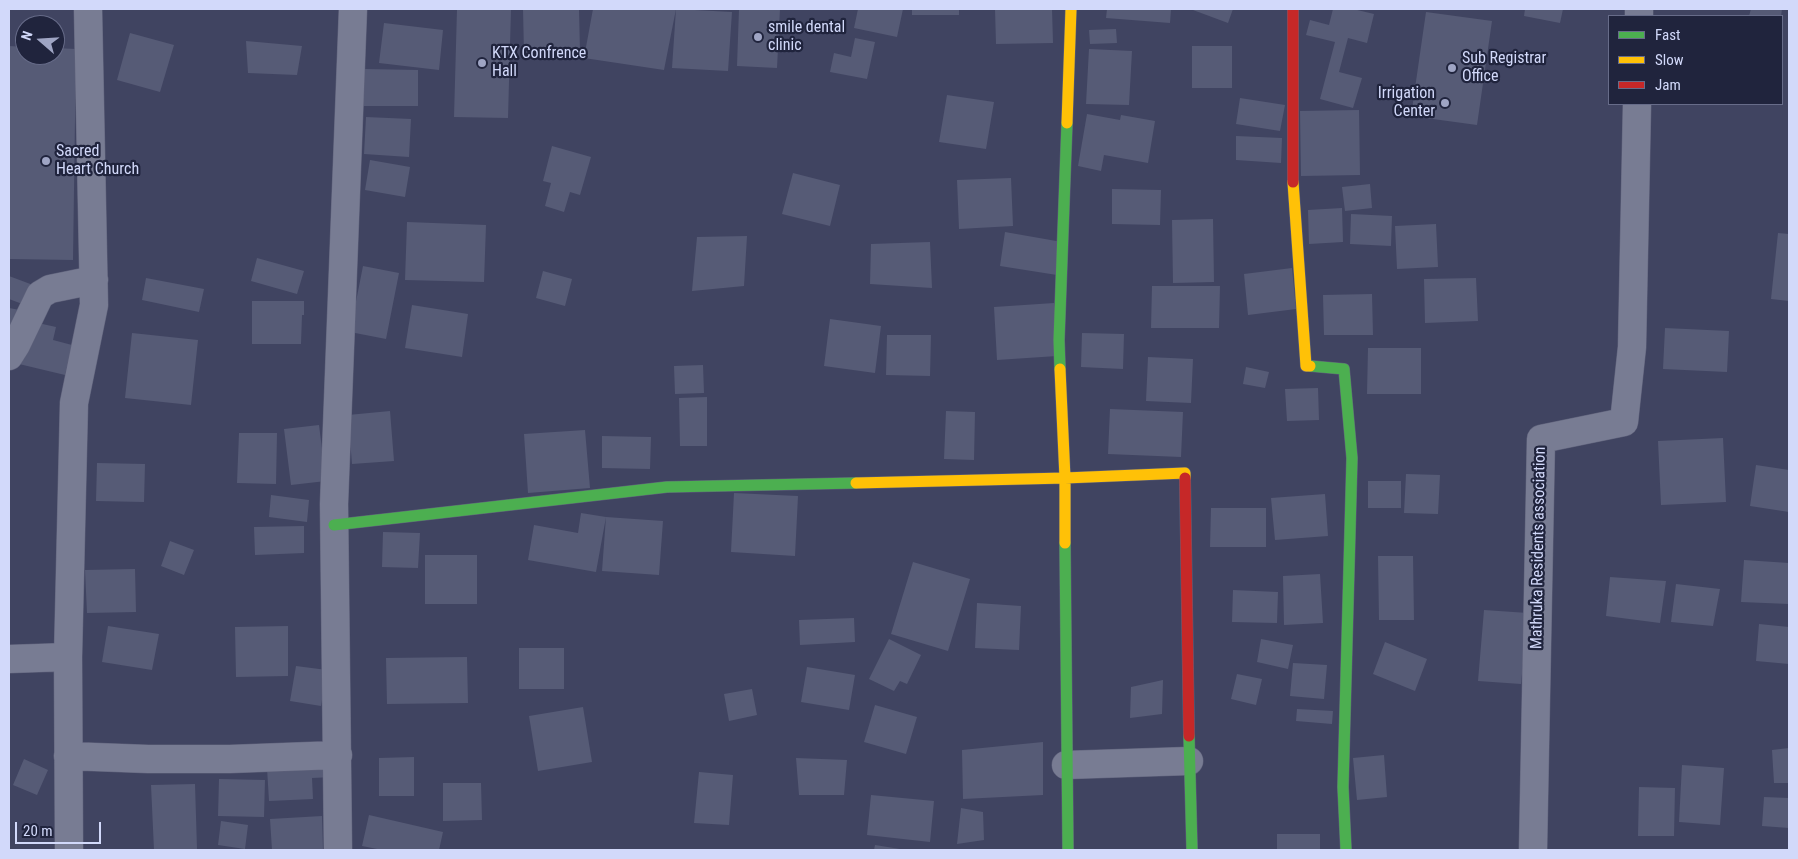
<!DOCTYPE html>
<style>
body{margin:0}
#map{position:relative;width:1798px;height:859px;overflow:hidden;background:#404461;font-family:"Roboto Condensed",sans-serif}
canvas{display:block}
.frame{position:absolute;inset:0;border:10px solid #d2d9fa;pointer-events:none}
.legend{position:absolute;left:1608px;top:15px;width:175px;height:90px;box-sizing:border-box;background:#20243d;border:1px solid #676c89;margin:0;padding:6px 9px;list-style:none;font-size:15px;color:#d2d9fa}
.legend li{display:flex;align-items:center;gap:10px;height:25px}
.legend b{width:25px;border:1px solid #676c89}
.north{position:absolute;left:15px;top:15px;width:50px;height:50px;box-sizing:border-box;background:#20243d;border:1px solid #676c89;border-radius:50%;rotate:289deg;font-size:14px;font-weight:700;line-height:20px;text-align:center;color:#d2d9fa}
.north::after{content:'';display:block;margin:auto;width:18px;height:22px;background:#9fa5c4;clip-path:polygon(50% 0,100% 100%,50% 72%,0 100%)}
.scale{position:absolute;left:15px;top:822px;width:86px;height:22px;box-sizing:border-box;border:2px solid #d2d9fa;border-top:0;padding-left:6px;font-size:15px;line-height:18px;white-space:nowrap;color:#d2d9fa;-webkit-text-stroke:4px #20243d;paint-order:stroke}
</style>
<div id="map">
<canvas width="1798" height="859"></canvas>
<div class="frame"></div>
<ul class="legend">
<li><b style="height:6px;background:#4caf50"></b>Fast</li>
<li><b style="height:6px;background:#ffc107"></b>Slow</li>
<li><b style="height:6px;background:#c62828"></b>Jam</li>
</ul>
<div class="north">N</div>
<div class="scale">20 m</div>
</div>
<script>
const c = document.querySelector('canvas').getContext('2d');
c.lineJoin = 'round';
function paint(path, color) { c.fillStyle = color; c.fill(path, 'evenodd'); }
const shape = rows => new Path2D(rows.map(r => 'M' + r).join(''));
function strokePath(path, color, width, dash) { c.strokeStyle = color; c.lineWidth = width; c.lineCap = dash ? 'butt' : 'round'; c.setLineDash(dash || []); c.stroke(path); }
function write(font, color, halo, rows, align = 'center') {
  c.font = font + ' "Roboto Condensed",sans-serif'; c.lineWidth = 4.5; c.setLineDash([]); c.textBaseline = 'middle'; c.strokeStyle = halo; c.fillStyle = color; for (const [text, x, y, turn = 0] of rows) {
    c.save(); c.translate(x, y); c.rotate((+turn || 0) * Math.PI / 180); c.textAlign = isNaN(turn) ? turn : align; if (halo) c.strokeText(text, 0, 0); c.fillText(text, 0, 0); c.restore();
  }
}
paint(shape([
 [457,9,511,9,508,118,454,117],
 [523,9,579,9,580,52,524,53],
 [593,9,676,9,664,70,584,58],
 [676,9,732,12,728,71,672,68],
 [739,9,780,9,777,68,737,66],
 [858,9,903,9,897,37,854,28],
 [912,9,959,9,959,15,912,15],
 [995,9,1052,9,1053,43,996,44],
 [1107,9,1171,9,1170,23,1106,18],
 [1194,9,1233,9,1228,23,1193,10],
 [1333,9,1353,9,1374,14,1367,43,1348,38,1339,72,1362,78,1353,108,1320,99,1335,42,1306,35,1310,20,1329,25],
 [1525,9,1563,9,1560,23,1524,16],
 [1751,9,1782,9,1781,16,1749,16],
 [1426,12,1492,21,1477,125,1411,116],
 [384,23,443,30,439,70,379,63],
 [1116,29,1117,43,1090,44,1089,30],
 [130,33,174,45,160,92,117,80],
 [855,38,875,42,867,79,830,72,834,53,851,57],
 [246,41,302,46,297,75,248,73],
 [9,46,25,47,25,55,55,55,55,48,76,49,73,260,9,259],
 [1192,46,1232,46,1232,88,1192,88],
 [1089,49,1132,51,1129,105,1086,104],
 [364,69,418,70,418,106,363,106],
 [947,95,994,102,986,149,939,142],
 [1240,98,1285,105,1280,131,1236,124],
 [1359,110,1360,175,1301,176,1300,111],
 [1087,114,1120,120,1121,115,1155,121,1148,163,1104,155,1101,171,1078,166],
 [366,117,411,119,409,157,364,154],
 [1236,136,1282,138,1281,163,1236,160],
 [552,146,591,157,580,195,570,192,564,212,545,206,551,183,543,181],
 [370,160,410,167,405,197,365,190],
 [793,173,840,185,830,226,782,214],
 [1011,178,1013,226,959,229,957,180],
 [1370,184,1372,208,1345,211,1342,187],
 [1112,189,1161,190,1160,225,1112,224],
 [1342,208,1343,242,1309,244,1308,210],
 [1351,214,1392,216,1391,246,1350,244],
 [1213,219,1214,282,1173,283,1172,220],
 [407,222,486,225,484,282,405,280],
 [1436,224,1438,267,1397,269,1395,226],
 [1005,232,1062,242,1057,275,1000,266],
 [1778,233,1789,234,1789,301,1771,299],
 [747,236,744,286,692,291,697,237],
 [930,242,932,288,870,284,871,244],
 [257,258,304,271,297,294,251,281],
 [363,266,399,273,386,339,350,332],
 [1292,268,1296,309,1248,315,1244,274],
 [543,271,572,279,565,306,536,298],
 [9,276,33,285,25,305,9,299],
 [146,278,204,289,199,312,142,300],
 [1476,278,1478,321,1425,323,1424,279],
 [1152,286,1220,286,1219,328,1151,328],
 [1372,294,1373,335,1324,335,1323,295],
 [252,301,304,301,304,315,302,315,301,344,252,344],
 [1054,303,1057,356,997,360,994,307],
 [412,305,468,314,462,357,405,348],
 [9,308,20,310,9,334],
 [830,319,881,326,875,373,824,366],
 [29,321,56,327,53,340,72,345,65,375,19,364],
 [1665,328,1729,331,1727,372,1663,369],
 [132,333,198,340,191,405,125,398],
 [1082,333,1124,334,1123,369,1081,367],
 [887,335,931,335,930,376,886,375],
 [1368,348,1421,348,1421,394,1367,394],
 [1148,357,1193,359,1191,403,1146,401],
 [703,365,704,393,675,394,674,366],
 [1246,367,1269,372,1265,388,1243,384],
 [1318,388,1319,420,1287,421,1285,389],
 [707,397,707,446,680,446,679,398],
 [1110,409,1183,412,1181,457,1108,454],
 [390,411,394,461,352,464,348,415],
 [946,411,975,412,974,460,944,459],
 [319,425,326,481,291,485,284,429],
 [585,430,590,488,528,493,524,434],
 [239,433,277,433,276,484,237,483],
 [602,436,651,437,650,469,602,468],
 [1723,438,1726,502,1661,505,1658,441],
 [97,463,145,464,144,502,96,501],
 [1756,465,1789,470,1789,512,1750,506],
 [1406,474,1440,475,1438,514,1404,513],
 [1368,481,1401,481,1401,508,1368,508],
 [734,493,798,496,795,556,731,552],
 [1325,494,1328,536,1275,540,1271,498],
 [271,495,309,500,307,522,269,517],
 [1211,508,1266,508,1266,547,1210,547],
 [581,513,606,517,596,572,528,560,534,525,578,533],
 [606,517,663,521,659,575,602,571],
 [304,526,304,553,255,555,254,527],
 [383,532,420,533,418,568,382,567],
 [170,541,194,550,184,575,161,566],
 [425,555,477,555,477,604,425,604],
 [1378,556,1413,556,1414,620,1379,620],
 [1744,560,1789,563,1789,604,1741,602],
 [913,562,970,579,948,651,891,634],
 [135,569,136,612,87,613,85,570],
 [1320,574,1323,623,1284,625,1283,576],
 [1610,577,1666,581,1660,623,1606,616],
 [1676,584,1720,589,1713,626,1671,622],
 [1233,590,1278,592,1277,623,1232,622],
 [977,603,1021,606,1019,650,975,648],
 [1484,610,1528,613,1521,684,1478,681],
 [854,618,855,642,800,645,799,620],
 [1759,624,1789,627,1789,664,1756,661],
 [108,626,159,634,152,670,102,662],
 [288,626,288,676,236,677,235,627],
 [889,639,921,655,907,684,900,681,894,691,869,679],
 [1261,639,1293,645,1288,669,1257,662],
 [1385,642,1427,659,1415,691,1373,674],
 [519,648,564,648,564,689,519,689],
 [467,657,468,703,387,704,386,658],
 [1293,663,1327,665,1324,699,1290,696],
 [296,666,327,670,321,706,290,701],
 [807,667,855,675,849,710,801,702],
 [1237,674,1262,679,1256,705,1231,699],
 [1163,680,1162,714,1130,718,1131,687],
 [752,689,757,715,729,721,724,694],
 [875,705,917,717,906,754,864,742],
 [583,707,592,762,538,771,529,716],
 [1297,709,1333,711,1332,724,1296,721],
 [1043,742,1043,795,963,799,962,750],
 [1789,748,1789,783,1774,783,1772,750],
 [1384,755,1387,797,1357,800,1353,758],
 [414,757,414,796,379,796,379,758],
 [796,758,847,760,844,795,799,795],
 [24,759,48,770,37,795,13,785],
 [333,765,333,777,312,778,313,799,269,801,267,768],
 [1682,765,1724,768,1720,825,1679,822],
 [699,772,733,775,729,825,694,823],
 [219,779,265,780,264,817,218,816],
 [443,783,481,783,482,820,443,821],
 [195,784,197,849,154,850,151,785],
 [1639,787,1675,788,1674,836,1638,836],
 [871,795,934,801,930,842,867,835],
 [1764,797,1789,798,1789,828,1762,826],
 [961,808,983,812,984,840,957,844],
 [369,815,443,832,439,850,382,850,362,846],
 [322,816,323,850,272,850,270,819],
 [221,821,248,825,245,849,218,845],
 [1277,834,1320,834,1320,850,1277,850],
 [875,845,900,849,899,850,874,850]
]), '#565b76');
const street = shape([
 [1639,16,1639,9],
 [9,356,16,345,40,295,50,289,94,280],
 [9,659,68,657],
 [68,756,148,759,230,759,338,755],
 [1066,765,1189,761],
 [69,850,68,657,74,403,94,305,88,9],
 [338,850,334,504,353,9],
 [1533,850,1541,439,1624,422,1632,347,1637,104]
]);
const fast = shape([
 [1310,366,1344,369,1352,458,1343,787,1346,850],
 [1060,369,1059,340,1067,123],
 [334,525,667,487,856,483],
 [1065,543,1068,850],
 [1189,736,1192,850]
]);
const slow = shape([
 [1067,123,1071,9],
 [1293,182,1306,366,1310,366],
 [856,483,1065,478,1060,369],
 [1065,543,1065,478,1185,473,1185,478]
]);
const jam = shape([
 [1293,9,1293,182],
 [1185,478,1189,736]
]);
strokePath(street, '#5f627b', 29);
strokePath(fast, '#5f627b', 12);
strokePath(slow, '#5f627b', 12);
strokePath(jam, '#5f627b', 12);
strokePath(street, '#787c93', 28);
strokePath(fast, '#4caf50', 11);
strokePath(slow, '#ffc107', 11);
strokePath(jam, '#c62828', 11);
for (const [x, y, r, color] of [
 [758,37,5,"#9fa5c4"],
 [482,63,5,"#9fa5c4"],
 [1452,68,5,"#9fa5c4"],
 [1445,103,5,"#9fa5c4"],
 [46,161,5,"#9fa5c4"]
]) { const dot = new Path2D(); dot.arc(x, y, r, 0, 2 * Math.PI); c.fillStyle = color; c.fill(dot); strokePath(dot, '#20243d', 2); }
write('16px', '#d2d9fa', '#20243d', [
 ["smile dental",768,28],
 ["clinic",768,46],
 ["KTX Confrence",492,54],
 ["Hall",492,72],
 ["Sub Registrar",1462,59],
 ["Office",1462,77],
 ["Irrigation",1435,94,"right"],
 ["Center",1435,112,"right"],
 ["Sacred",56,152],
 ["Heart Church",56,170]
], 'left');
write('16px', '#d2d9fa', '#20243d', [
 ["Mathruka Residents association",1539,548,-89]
]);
</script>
